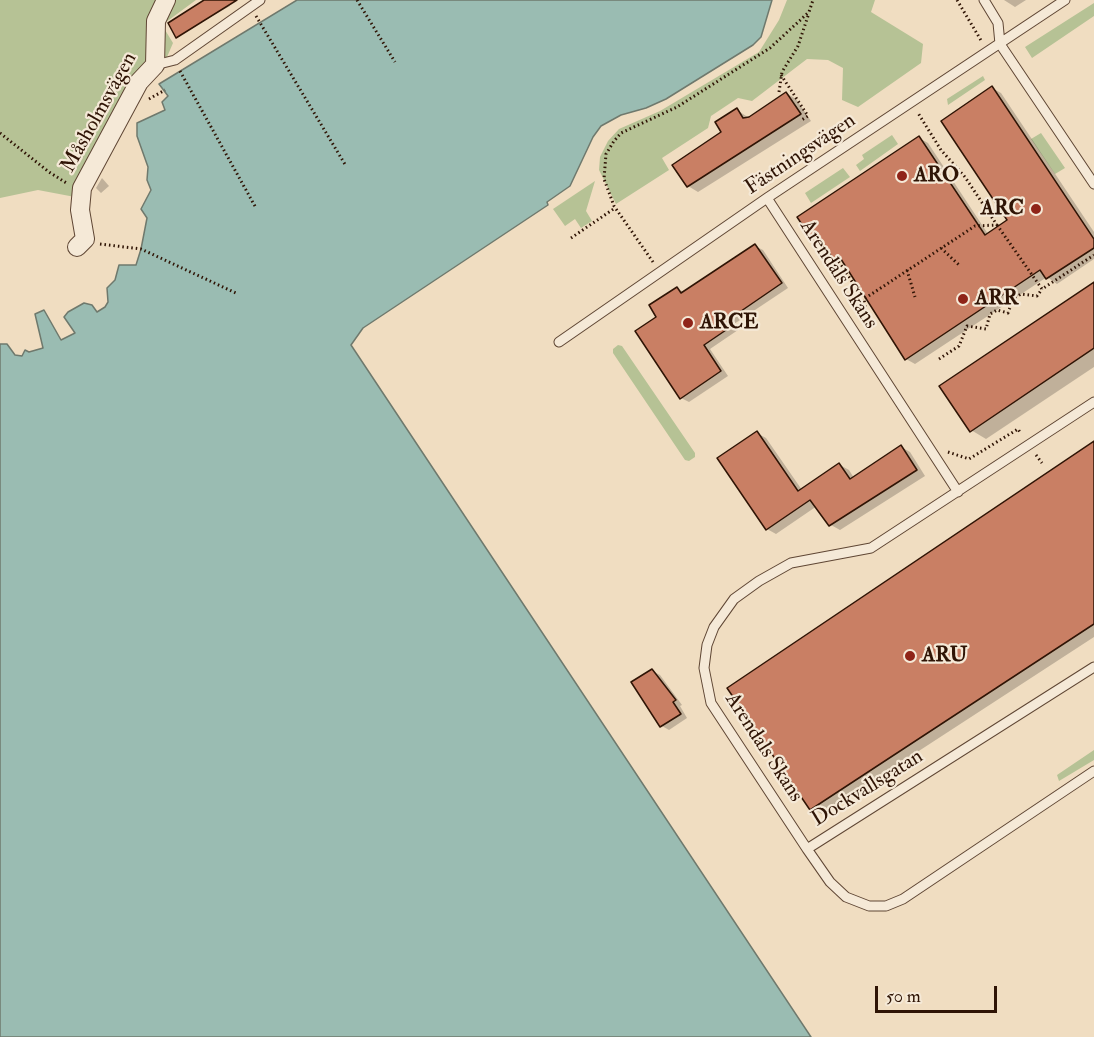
<!DOCTYPE html>
<meta charset="utf-8">
<style>
body{margin:0}
#map{position:relative;width:1094px;height:1037px;overflow:hidden;background:#f0ddc1;font-family:"IM FELL Double Pica",serif}
canvas{display:block}
.scale{position:absolute;left:875px;top:986px;width:122px;height:27px;box-sizing:border-box;border:3px solid #2f1405;border-top:0;padding-left:8px;font-size:18px;line-height:21px;white-space:nowrap;color:#2f1405;-webkit-text-stroke:4px #f5e9d7;paint-order:stroke}
</style>
<div id="map">
<canvas width="1094" height="1037"></canvas>
<div class="scale">50 m</div>
</div>
<script>
const c = document.querySelector('canvas').getContext('2d');
c.lineJoin = 'round';
function paint(path, color) { c.fillStyle = color; c.fill(path, 'evenodd'); }
const shape = rows => new Path2D(rows.map(r => 'M' + r).join(''));
function strokePath(path, color, width, dash) { c.strokeStyle = color; c.lineWidth = width; c.lineCap = dash ? 'butt' : 'round'; c.setLineDash(dash || []); c.stroke(path); }
function write(font, color, halo, rows, align = 'center') {
  c.font = font + ' "IM FELL Double Pica",serif'; c.lineWidth = 4.5; c.setLineDash([]); c.textBaseline = 'middle'; c.strokeStyle = halo; c.fillStyle = color; for (const [text, x, y, turn = 0] of rows) {
    c.save(); c.translate(x, y); c.rotate((+turn || 0) * Math.PI / 180); c.textAlign = isNaN(turn) ? turn : align; if (halo) c.strokeText(text, 0, 0); c.fillText(text, 0, 0); c.restore();
  }
}
paint(shape([
 [0,0,196,0,162,25,173,43,167,57,150,59,75,197,38,190,0,198],
 [787,0,875,0,871,12,923,44,921,63,858,107,842,100,843,68,828,60,807,59,752,101,738,98,711,116,708,128,662,158,669,170,616,204,599,170,600,157,608,141,619,129,660,111,759,52,779,20],
 [1094,3,1094,16,1032,58,1025,47],
 [983,76,985,80,948,105,947,99],
 [1041,133,1065,168,1055,174,1031,139],
 [892,135,898,144,860,171,856,165,864,159,862,155],
 [843,168,850,177,811,203,805,193],
 [595,181,586,211,592,221,581,228,575,219,565,226,553,209],
 [618,345,622,346,695,453,695,457,689,461,685,460,613,353,613,349],
 [1094,750,1094,760,1059,781,1057,775]
]), '#b6c295');
const water = shape([
 [297,0,772,0,761,37,753,45,666,99,646,108,621,115,601,126,593,137,570,186,547,202,548,205,363,328,351,345,811,1037,0,1037,0,344,7,344,15,355,22,356,25,350,29,352,43,348,35,314,44,310,61,340,75,333,64,317,68,312,84,303,92,305,97,312,105,307,108,302,107,288,115,280,119,265,136,265,141,249,147,218,141,209,151,190,147,180,148,167,137,136,137,123,165,110,162,102,168,96,159,84,297,0]
]);
paint(water, '#9abcb2');
strokePath(water, '#6f796d', 1.5);
paint(shape([
 [207,0,227,0,230,6,177,36],
 [1004,0,1026,0,1015,7],
 [992,88,1001,93,1094,232,1094,259,1057,284,1047,277,915,364,906,359,845,262,834,258,827,247,816,243,919,138,928,143,988,234,1009,221],
 [786,93,796,99,811,121,698,192,688,186,737,110,749,118],
 [102,178,109,186,101,193,96,188],
 [755,246,763,250,788,288,734,324,738,330,710,349,728,376,689,402,681,398,658,317,677,288,685,293],
 [1094,284,1094,367,986,439,971,430],
 [757,433,766,438,802,490,840,465,849,470,854,478,901,447,910,452,925,476,840,530,831,525,817,506,776,534,767,529],
 [1094,443,1094,637,822,814,811,808],
 [652,671,660,675,682,705,680,706,687,718,669,730,662,726]
]), '#0003');
const building = shape([
 [204,0,237,0,176,38,168,23,204,0],
 [992,86,1094,239,1094,248,1046,279,1040,270,905,360,839,256,833,259,821,241,815,244,797,217,919,136,985,235,1007,220,941,121,992,86],
 [786,92,801,114,687,187,672,165,721,132,715,122,737,108,743,118,749,117,786,92],
 [755,244,782,283,728,320,732,326,704,345,721,371,680,399,635,331,656,317,649,305,677,287,681,293,755,244],
 [1094,282,1094,348,970,432,939,386,1094,282],
 [757,431,798,491,839,463,850,479,901,445,917,470,829,526,810,500,766,530,717,458,757,431],
 [1094,441,1094,624,810,810,727,688,1094,441],
 [652,669,676,700,673,702,681,714,660,727,631,682,652,669]
]);
paint(building, '#c97f64');
strokePath(building, '#2f1405', 1.5);
const lane = shape([
 [984,0,998,23,1000,44,1094,184],
 [155,65,175,60,260,0],
 [767,198,958,492],
 [559,342,767,198,1065,0],
 [1094,402,871,548,791,563,759,581,734,599,714,627,707,645,704,668,711,703,807,849,830,882,846,897,869,906,886,906,903,899,1094,771],
 [807,849,1094,667]
]);
const street = shape([
 [77,247,85,239,80,210,82,188,139,82,155,65,156,21,166,0]
]);
strokePath(lane, '#5f4634', 11);
strokePath(street, '#5f4634', 20);
strokePath(shape([
 [357,0,395,62],
 [957,0,982,42],
 [256,16,346,166],
 [180,71,256,208],
 [781,75,808,116,800,121],
 [779,92,782,72,798,46,809,13],
 [149,99,165,90],
 [108,103,111,91,117,86],
 [0,133,49,172,68,184],
 [997,225,1042,289,1094,255],
 [571,238,615,208],
 [100,244,141,249,238,294],
 [941,248,959,265],
 [836,258,864,299],
 [653,262,614,206,604,179,606,154,614,141,621,133,677,107,770,48,809,12,813,0],
 [907,270,915,297],
 [868,329,864,299,975,226,997,225,965,177,941,150,918,113],
 [939,359,959,346,967,326,986,329,990,314,997,310,1008,313,1013,299,1021,294,1037,296,1042,289],
 [948,452,969,459,1018,429,1021,434],
 [1036,455,1042,463]
]), '#2f1405', 3, [1.5, 3]);
strokePath(lane, '#f5e9d7', 9);
strokePath(street, '#f5e9d7', 18);
for (const [x, y, r, color] of [
 [902,176,6,"#8f2418"],
 [1036,209,6,"#8f2418"],
 [963,299,6,"#8f2418"],
 [688,323,6,"#8f2418"],
 [910,656,6,"#8f2418"]
]) { const dot = new Path2D(); dot.arc(x, y, r, 0, 2 * Math.PI); c.fillStyle = color; c.fill(dot); strokePath(dot, '#f5e9d7', 2); }
write('21px', '#2f1405', '#f5e9d7', [
 ["Måsholmsvägen",100,113,-61],
 ["Fästningsvägen",801,155,-34],
 ["Arendals Skans",838,275,57],
 ["Arendals Skans",763,748,57],
 ["Dockvallsgatan",868,789,-32]
]);
write('bold 21px', '#2f1405', '#f5e9d7', [
 ["ARO",914,176],
 ["ARC",1024,209,"right"],
 ["ARR",975,299],
 ["ARCE",700,323],
 ["ARU",922,656]
], 'left');
</script>
